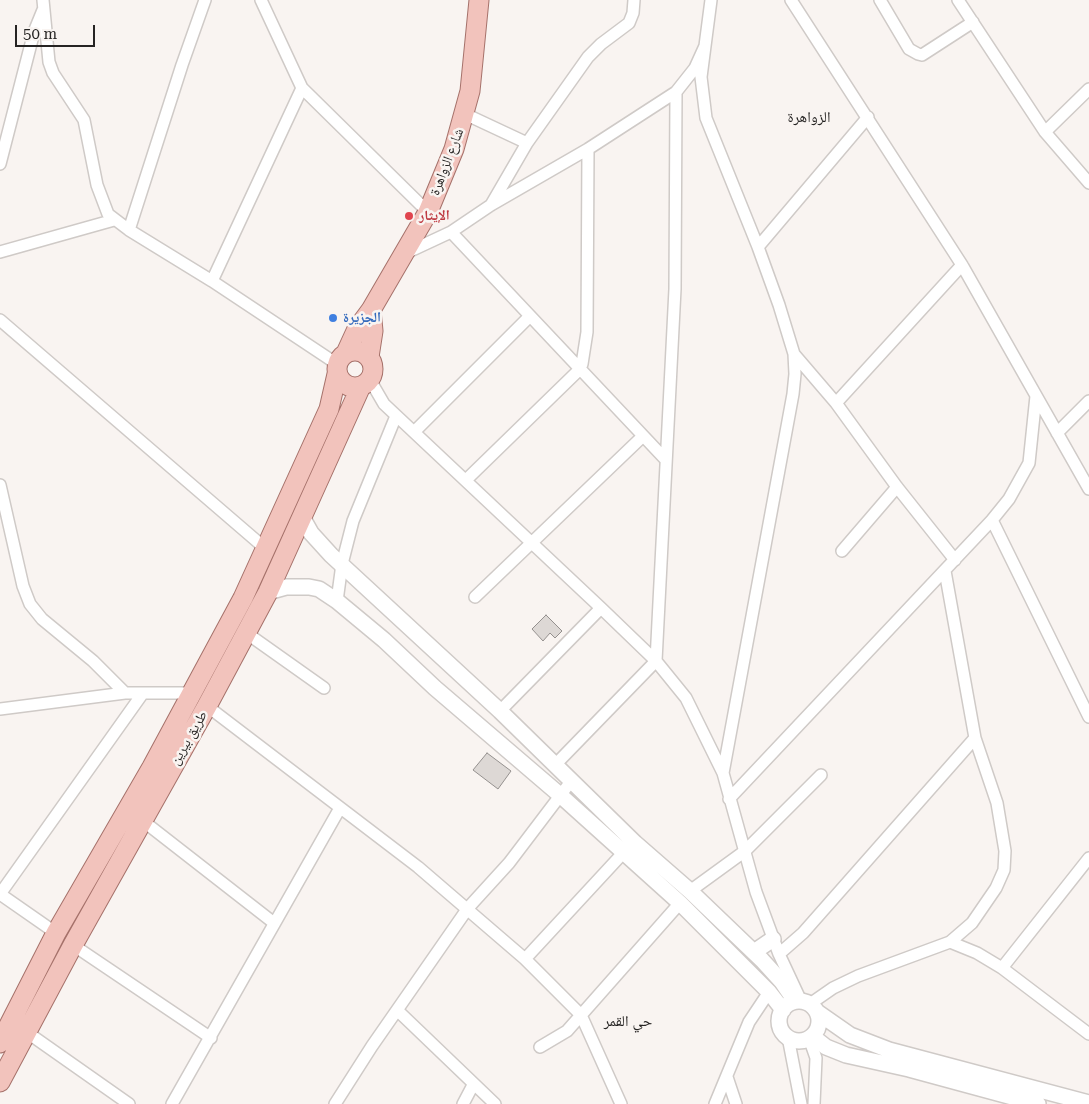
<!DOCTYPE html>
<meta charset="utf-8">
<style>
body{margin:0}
#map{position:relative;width:1089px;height:1104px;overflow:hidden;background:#f9f4f1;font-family:"Roboto Serif",serif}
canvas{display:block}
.scale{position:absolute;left:15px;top:25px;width:80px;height:22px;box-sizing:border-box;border:2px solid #262423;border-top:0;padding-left:6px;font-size:15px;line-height:18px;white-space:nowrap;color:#262423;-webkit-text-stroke:4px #f9f4f1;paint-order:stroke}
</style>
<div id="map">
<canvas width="1089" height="1104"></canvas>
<div class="scale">50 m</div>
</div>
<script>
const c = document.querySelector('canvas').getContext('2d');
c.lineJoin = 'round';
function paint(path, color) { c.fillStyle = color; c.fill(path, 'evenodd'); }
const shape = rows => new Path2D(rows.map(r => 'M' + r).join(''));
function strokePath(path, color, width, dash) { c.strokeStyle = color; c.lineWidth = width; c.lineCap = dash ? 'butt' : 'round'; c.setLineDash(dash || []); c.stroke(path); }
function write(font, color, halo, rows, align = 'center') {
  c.font = font + ' "Roboto Serif","Noto Naskh Arabic",serif'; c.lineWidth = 5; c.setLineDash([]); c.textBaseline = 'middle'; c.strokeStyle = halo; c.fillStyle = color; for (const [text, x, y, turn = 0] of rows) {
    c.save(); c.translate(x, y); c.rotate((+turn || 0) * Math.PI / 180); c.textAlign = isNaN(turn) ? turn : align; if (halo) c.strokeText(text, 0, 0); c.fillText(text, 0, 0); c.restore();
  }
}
const building = shape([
 [546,615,562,631,555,638,550,633,543,641,532,629,546,615],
 [487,753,511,771,498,789,473,770,487,753]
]);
paint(building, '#ddd8d5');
strokePath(building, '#94908e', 1);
const minor = shape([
 [43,0,49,62,53,73,84,120,97,185,108,214,129,230,212,281,337,364],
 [261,0,302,88,428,212],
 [791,0,962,265,1089,489],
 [880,0,909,49,918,54,922,55,973,22],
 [958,0,1045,132,1089,183],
 [705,46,701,77,706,118,758,247,779,305,794,354,795,374,793,394,723,773],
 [465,114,527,143],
 [1045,132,1089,89],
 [0,164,34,32,43,10],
 [491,205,527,143,588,57,601,44,629,23,633,13,634,0],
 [129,230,182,65,205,0],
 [451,232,666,460],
 [758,247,868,117],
 [0,252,114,220],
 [406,253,451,232,491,205,588,149,676,92,695,68,705,46,711,0],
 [212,281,302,88],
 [0,320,266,549],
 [794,354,836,403,897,487,955,560],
 [370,380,384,404,601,608,656,661,686,698,723,773,756,892,779,954,800,999],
 [836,403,962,265],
 [414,432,530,316],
 [1057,433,1089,401],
 [466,480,579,370,582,364,587,332,588,149],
 [0,485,23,586,30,604,42,619,93,661,125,693],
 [992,520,1089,717],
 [842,551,897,487],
 [945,571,975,738,997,803,1005,851,1004,870,996,888,972,923,950,942],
 [475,597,642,437],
 [337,601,342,564,353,521,396,416],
 [245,632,324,688],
 [207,706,418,867,525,959,581,1015,621,1104],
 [0,709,125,693,191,693],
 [500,711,601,608],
 [556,764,656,661,675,289,676,92],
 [729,799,992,520,1009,499,1029,463,1036,396],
 [138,817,274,923],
 [690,891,745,851,821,775],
 [0,894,143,693],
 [0,894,56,933],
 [73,945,211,1038],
 [779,954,803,933,975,738],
 [525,959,624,852],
 [1002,968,1089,858],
 [810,1004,833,988,858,976,950,942,977,953,1002,968,1089,1034],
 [397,1010,495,1104],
 [28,1033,129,1104],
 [788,1037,801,1104],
 [809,1038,816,1058,814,1104],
 [540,1047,567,1031,680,903],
 [727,1077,736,1104],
 [172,1104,340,808],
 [335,1104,372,1046,468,908,509,863,572,780],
 [463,1104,473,1085],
 [715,1104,749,1022,769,992]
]);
const tertiary = shape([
 [302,517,311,533,331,555,500,711,635,843,690,891,762,960,782,982,795,1001],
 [268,592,286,587,309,587,319,589,337,601,384,640,435,688,560,795,680,903,769,992,783,1010],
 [754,952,773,939],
 '779 1021a20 20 0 1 1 40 0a20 20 0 1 1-40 0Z',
 [817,1012,850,1035,889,1050,1089,1103],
 [812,1036,826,1047,846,1055,909,1069,1038,1104]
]);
const primary = shape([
 '337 369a18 18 0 1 1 36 0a18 18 0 1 1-36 0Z',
 [346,353,357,329,371,310,428,212,454,149,470,91,479,0],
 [369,357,373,331,371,310],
 [0,1043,56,933,152,767,243,598,329,409,337,374],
 [0,1082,73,945,207,706,268,592,361,386]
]);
strokePath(minor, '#cfcac7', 14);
strokePath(tertiary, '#cfcac7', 18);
strokePath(primary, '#a5716a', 21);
strokePath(minor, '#fff', 11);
strokePath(tertiary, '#fff', 15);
strokePath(primary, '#f2c3bc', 19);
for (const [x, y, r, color] of [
 [409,216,5,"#e0444e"],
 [333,318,5,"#3f7fe0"]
]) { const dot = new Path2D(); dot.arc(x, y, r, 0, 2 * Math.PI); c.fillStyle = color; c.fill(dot); strokePath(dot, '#f9f4f1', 2); }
write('14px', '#262423', '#f9f4f1', [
 ["شارع الزواهرة",447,162,-69],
 ["طريق بيرين",189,738,-60]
]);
write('bold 14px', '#be3a42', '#f9f4f1', [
 ["الإيثار",419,216]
], 'left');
write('bold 14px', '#366cbe', '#f9f4f1', [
 ["الجزيرة",343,318]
], 'left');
write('15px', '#262423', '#f9f4f1', [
 ["الزواهرة",809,118],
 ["حي القمر",628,1022]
]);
</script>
